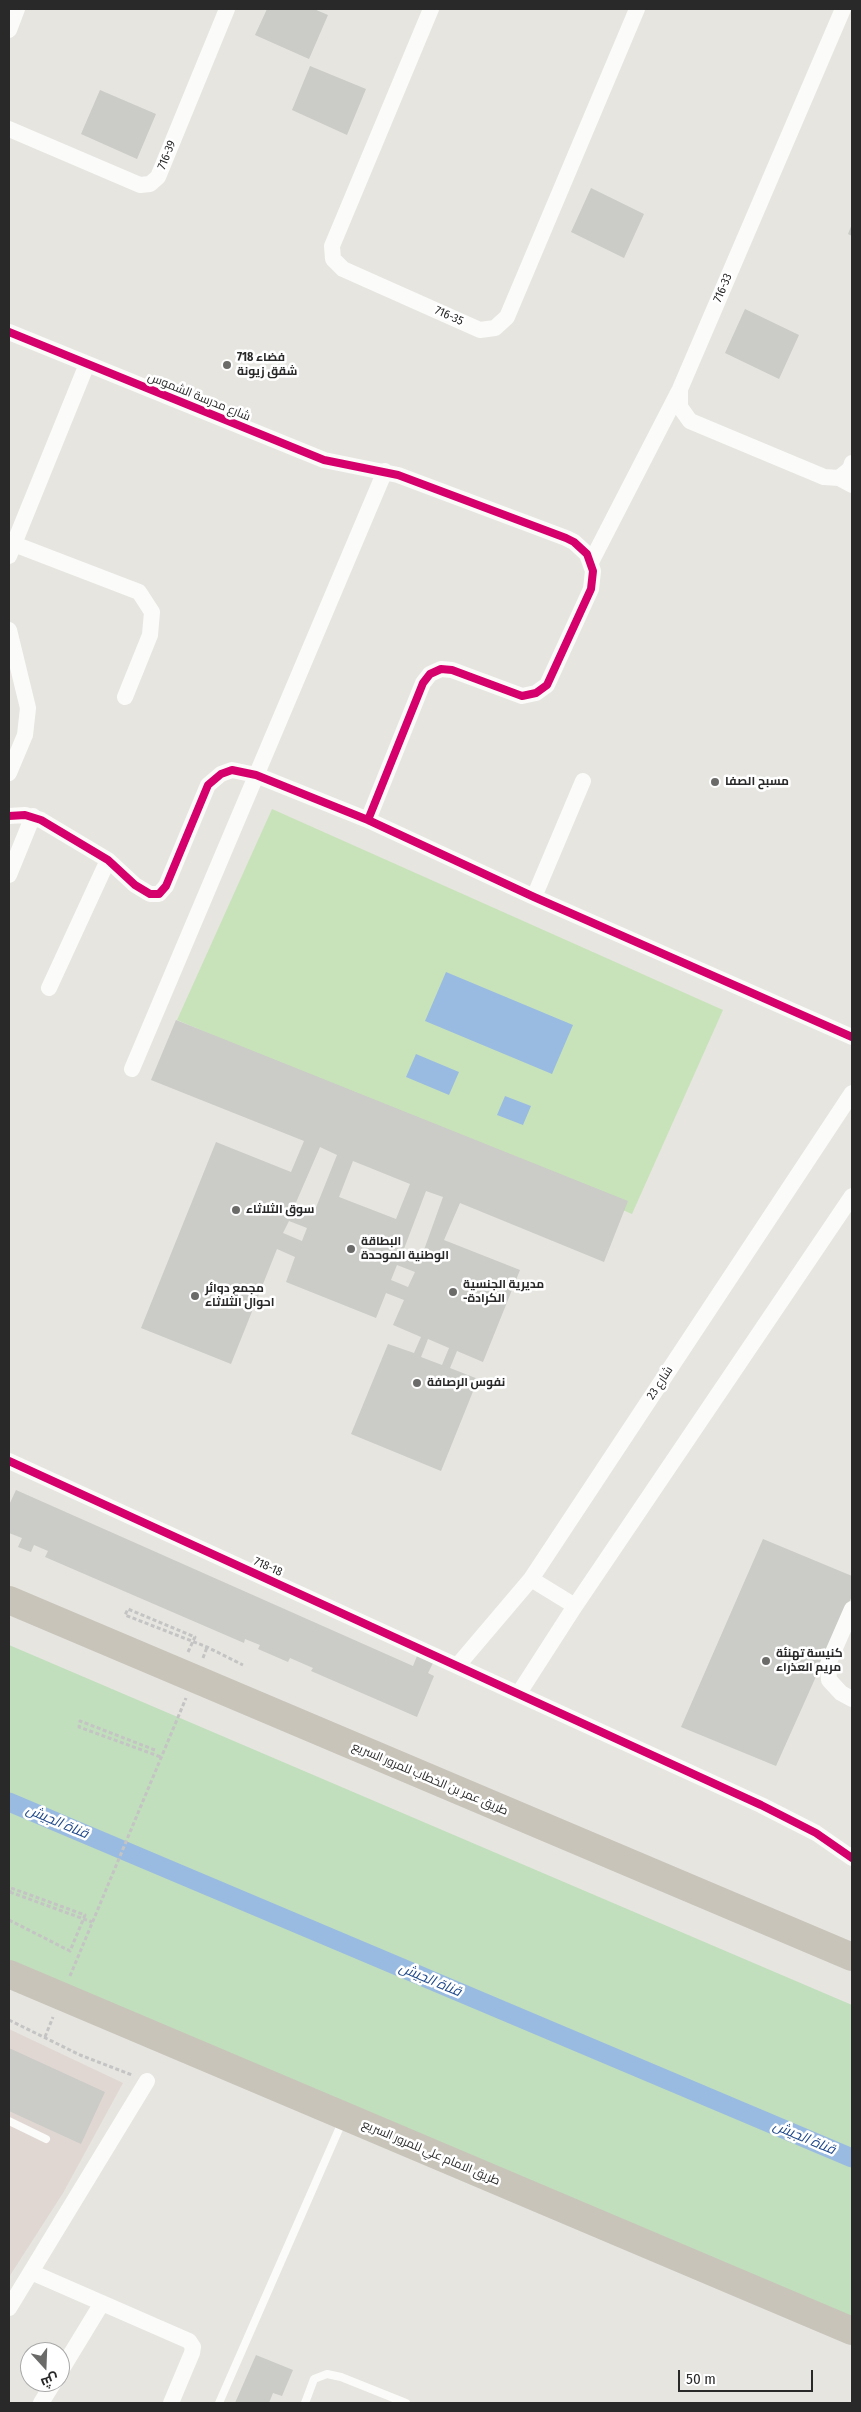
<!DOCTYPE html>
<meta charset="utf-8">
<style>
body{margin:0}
#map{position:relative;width:861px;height:2412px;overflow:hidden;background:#e6e5e0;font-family:"Fira Sans Condensed",Cairo,sans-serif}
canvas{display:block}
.frame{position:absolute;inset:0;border:10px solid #292929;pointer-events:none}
.north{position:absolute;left:20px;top:2342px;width:50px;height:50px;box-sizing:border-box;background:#fff;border:1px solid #a9a9a9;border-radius:50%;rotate:160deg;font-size:14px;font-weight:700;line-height:20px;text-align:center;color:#292929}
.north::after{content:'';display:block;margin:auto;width:18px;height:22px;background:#6b6b69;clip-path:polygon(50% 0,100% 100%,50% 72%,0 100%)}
.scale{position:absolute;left:678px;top:2370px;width:135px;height:22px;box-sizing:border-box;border:2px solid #292929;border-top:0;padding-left:6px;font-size:15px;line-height:18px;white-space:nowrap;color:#292929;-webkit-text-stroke:4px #fff;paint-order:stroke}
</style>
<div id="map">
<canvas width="861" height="2412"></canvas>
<div class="frame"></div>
<div class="north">ش</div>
<div class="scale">50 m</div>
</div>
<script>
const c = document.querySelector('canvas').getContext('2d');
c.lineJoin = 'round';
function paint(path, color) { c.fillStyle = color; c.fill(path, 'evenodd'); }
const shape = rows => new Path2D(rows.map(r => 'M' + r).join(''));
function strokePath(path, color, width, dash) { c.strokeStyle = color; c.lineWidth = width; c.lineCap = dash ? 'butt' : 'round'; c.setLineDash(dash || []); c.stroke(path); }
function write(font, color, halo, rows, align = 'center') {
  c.font = font + ' "Fira Sans Condensed",Cairo,sans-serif'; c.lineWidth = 5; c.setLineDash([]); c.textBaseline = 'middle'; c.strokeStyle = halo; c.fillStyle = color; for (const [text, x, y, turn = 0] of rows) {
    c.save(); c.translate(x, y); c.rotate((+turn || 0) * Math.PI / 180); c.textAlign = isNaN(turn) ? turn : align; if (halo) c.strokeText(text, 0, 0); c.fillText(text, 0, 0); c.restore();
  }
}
paint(shape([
 [9,2029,123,2083,63,2193,9,2277]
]), '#e0d7d2');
paint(shape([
 [9,1645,852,2005,852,2321,9,1964]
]), '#c1dfbc');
paint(shape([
 [272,809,723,1010,632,1214,177,1020]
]), '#c8e3ba');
paint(shape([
 [446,972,573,1025,552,1074,425,1021],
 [416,1054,459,1072,449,1095,406,1077],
 [505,1096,531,1106,523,1125,497,1115]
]), '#9abbe1');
strokePath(shape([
 [9,1802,852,2158]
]), '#9abbe1', 19);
paint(shape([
 [267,9,314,9,328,15,309,59,255,35],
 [310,66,366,89,347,135,292,110],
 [100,90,156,114,137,159,81,134],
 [591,188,644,214,624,258,571,232],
 [852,224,852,236,848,234],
 [745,309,799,335,779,379,725,353],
 [176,1020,628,1201,604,1262,460,1203,444,1240,520,1270,483,1362,457,1351,450,1368,478,1379,441,1471,351,1434,388,1344,414,1353,421,1337,393,1325,404,1300,386,1293,376,1318,286,1282,295,1257,277,1249,231,1364,141,1328,216,1142,291,1172,304,1141,151,1080],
 [320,1147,337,1155,313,1215,294,1207],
 [353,1161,410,1184,396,1219,339,1197],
 [426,1191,443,1197,420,1261,402,1254],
 [289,1221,307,1228,302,1241,283,1233],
 [397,1265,415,1272,408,1287,391,1280],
 [428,1339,449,1348,442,1365,421,1357],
 [16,1490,413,1666,417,1656,433,1663,428,1673,434,1676,417,1717,311,1671,313,1668,290,1658,288,1662,258,1649,260,1645,245,1639,244,1643,45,1557,48,1551,34,1545,31,1552,18,1547,22,1538,9,1533,9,1505],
 [763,1539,852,1576,852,1596,776,1766,681,1727],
 [9,2048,105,2092,81,2144,9,2111],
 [256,2355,293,2370,282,2396,273,2393,269,2403,235,2403]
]), '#cbcbc7');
strokePath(shape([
 [188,1652,195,1637,128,1609,125,1615,207,1647,243,1665],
 [203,1658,207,1647],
 [155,1750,80,1721,79,1727,161,1757],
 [10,1892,92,1922],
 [9,1920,70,1951,85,1915,11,1888,10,1892],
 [70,1976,186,1698],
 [9,2020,80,2055,132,2075],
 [45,2037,53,2017]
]), '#c4c4c4', 3, [4, 2.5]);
strokePath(shape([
 [9,2121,46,2139],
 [219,2403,343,2120],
 [305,2403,314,2379,327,2374,341,2377,406,2403]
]), '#fbfbfa', 8);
strokePath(shape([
 [431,9,332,246,333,259,343,269,480,330,495,328,507,317,637,9],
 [843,9,680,389,680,407,690,421,824,477,839,478,852,485],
 [9,30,17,9],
 [9,129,140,185,150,184,158,177,227,9],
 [9,332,324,460,398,475,566,538,574,542,587,554,593,571,591,589,547,685,536,693,522,696,452,670,441,669,430,674,423,683,368,820],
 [839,478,850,469,852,463],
 [14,544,139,592,152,612,150,635,125,697],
 [9,556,87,364],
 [591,562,679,391],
 [9,630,28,708,25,735,9,773],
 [9,816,25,815,41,820,108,860,135,885,150,894,159,894,166,886,208,785,221,774,232,770,256,775,368,820,534,897,852,1037],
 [9,875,33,816],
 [534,897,583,781],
 [49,988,108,860],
 [132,1069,385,471],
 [9,1461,761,1805,816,1833,852,1858],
 [531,1579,575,1606],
 [852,1609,828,1664,829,1680,841,1693,852,1699],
 [458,1665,531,1579,852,1093],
 [519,1693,575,1606,852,1196],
 [31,2272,189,2341,193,2347,192,2353,171,2403],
 [9,2308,147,2081],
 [60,2372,102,2303],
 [41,2403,54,2382]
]), '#fbfbfa', 16);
strokePath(shape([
 [9,1600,852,1957],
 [9,1974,852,2331]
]), '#c8c4ba', 28);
strokePath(shape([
 [9,332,324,460,398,475,566,538,574,542,587,554,593,571,591,589,547,685,536,693,522,696,452,670,441,669,430,674,423,683,368,820],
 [9,816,25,815,41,820,108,860,135,885,150,894,159,894,166,886,208,785,221,774,232,770,256,775,368,820,534,897,852,1037],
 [9,1461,761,1805,816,1833,852,1858]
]), '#d6006c', 8);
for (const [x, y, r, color] of [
 [227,365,5,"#6b6b69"],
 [715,782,5,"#6b6b69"],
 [236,1210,5,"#6b6b69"],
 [351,1249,5,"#6b6b69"],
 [453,1292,5,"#6b6b69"],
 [195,1296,5,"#6b6b69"],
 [417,1383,5,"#6b6b69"],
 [766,1661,5,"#6b6b69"]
]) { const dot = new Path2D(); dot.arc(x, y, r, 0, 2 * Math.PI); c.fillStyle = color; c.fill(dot); strokePath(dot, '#fff', 2); }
write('12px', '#292929', '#fff', [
 ["716-39",167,155,-68],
 ["716-33",723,288,-67],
 ["716-35",449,316,24],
 ["شارع مدرسة الشموس",199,397,22],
 ["شارع 23",660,1383,-57],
 ["718-18",268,1567,24],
 ["طريق عمر بن الخطاب للمرور السريع",430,1779,23],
 ["طريق الامام علي للمرور السريع",431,2153,23]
]);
write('bold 12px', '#292929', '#fff', [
 ["فضاء 718",237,358],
 ["شقق زيونة",237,372],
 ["مسبح الصفا",725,782],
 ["سوق الثلاثاء",246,1210],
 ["البطاقة",361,1242],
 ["الوطنية الموحدة",361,1256],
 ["مديرية الجنسية",463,1285],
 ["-الكرادة",463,1299],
 ["مجمع دوائر",205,1289],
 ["احوال الثلاثاء",205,1303],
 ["نفوس الرصافة",427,1383],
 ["كنيسة تهنئة",776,1654],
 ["مريم العذراء",776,1668]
], 'left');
write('italic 14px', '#1c468a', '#fff', [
 ["قناة الجيش",57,1822,23],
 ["قناة الجيش",430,1980,23],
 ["قناة الجيش",804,2138,23]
]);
</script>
